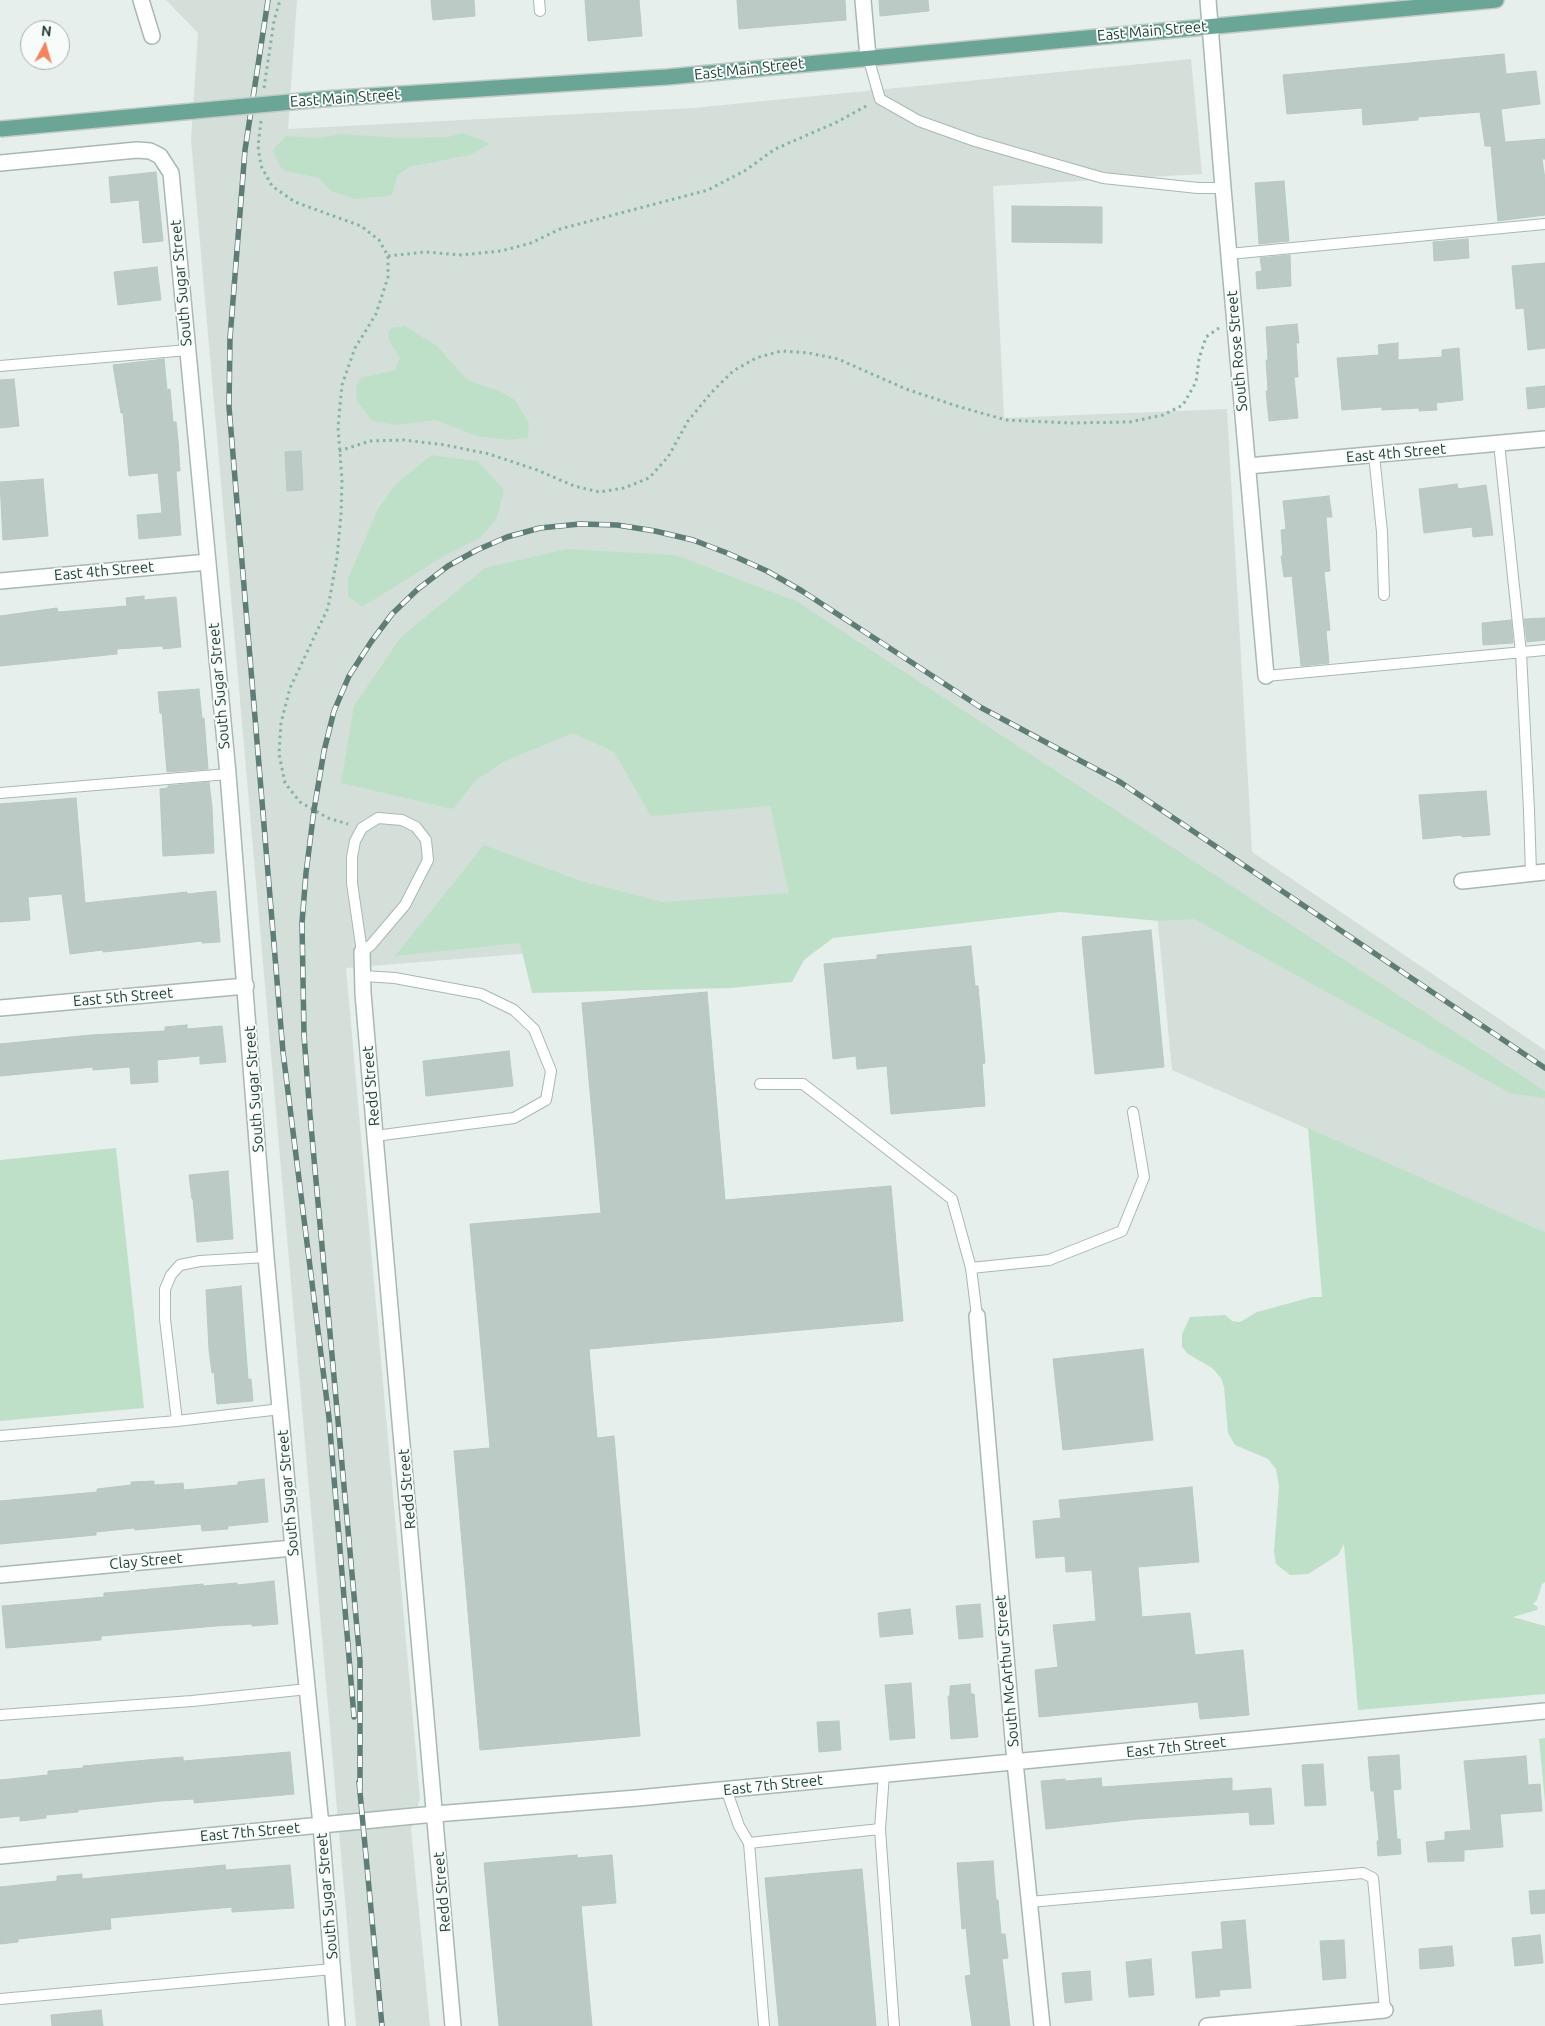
<!DOCTYPE html>
<style>
body{margin:0}
#map{position:relative;width:1545px;height:2026px;overflow:hidden;background:#e6efeb;font-family:Ubuntu,sans-serif}
canvas{display:block}
.north{position:absolute;left:20px;top:20px;width:50px;height:50px;box-sizing:border-box;background:#f7fbf9;border:1px solid #a3b1ad;border-radius:50%;rotate:6deg;font-size:14px;font-weight:700;line-height:20px;text-align:center;color:#24423a}
.north::after{content:'';display:block;margin:auto;width:18px;height:22px;background:#f4845f;clip-path:polygon(50% 0,100% 100%,50% 72%,0 100%)}
</style>
<div id="map">
<canvas width="1545" height="2026"></canvas>
<div class="north">N</div>
</div>
<script>
const c = document.querySelector('canvas').getContext('2d');
c.lineJoin = 'round';
function paint(path, color) { c.fillStyle = color; c.fill(path, 'evenodd'); }
const shape = rows => new Path2D(rows.map(r => 'M' + r).join(''));
function strokePath(path, color, width, dash) { c.strokeStyle = color; c.lineWidth = width; c.lineCap = dash ? 'butt' : 'round'; c.setLineDash(dash || []); c.stroke(path); }
function write(font, color, halo, rows, align = 'center') {
  c.font = font + ' Ubuntu,sans-serif'; c.lineWidth = 4; c.setLineDash([]); c.textBaseline = 'middle'; c.strokeStyle = halo; c.fillStyle = color; for (const [text, x, y, turn = 0] of rows) {
    c.save(); c.translate(x, y); c.rotate((+turn || 0) * Math.PI / 180); c.textAlign = isNaN(turn) ? turn : align; if (halo) c.strokeText(text, 0, 0); c.fillText(text, 0, 0); c.restore();
  }
}
paint(shape([
 [166,0,297,0,288,129,693,108,1191,59,1202,174,993,186,1004,418,1227,409,1252,852,1545,1050,1545,1232,1172,1070,1156,903,346,968,420,1798,411,1829,430,2026,356,2026,191,140,198,33]
]), '#d4dfda');
paint(shape([
 [462,133,480,139,490,144,470,155,409,167,398,175,392,194,388,196,355,199,331,191,319,178,285,171,279,165,273,150,286,136,317,138,341,134,397,138,448,137],
 [405,326,437,346,464,377,474,383,497,390,515,400,529,423,528,438,510,440,477,436,435,420,397,425,372,421,357,401,356,386,361,378,395,370,400,358,389,341,388,332,392,328],
 [432,455,478,461,504,490,497,518,480,538,442,557,362,607,348,596,348,579,378,509,397,483],
 [566,549,675,555,796,601,1545,1091,1545,1098,1512,1094,1194,919,1159,921,1060,912,833,938,804,960,792,982,730,988,532,993,520,943,395,956,484,845,581,881,663,902,789,893,770,806,651,816,614,752,573,733,503,762,476,780,453,809,341,783,354,706,401,637,485,568],
 [1308,1128,1545,1232,1545,1582,1542,1584,1537,1600,1533,1604,1538,1607,1537,1610,1513,1617,1545,1626,1545,1694,1358,1710,1344,1544,1338,1555,1308,1574,1290,1575,1276,1564,1274,1551,1279,1486,1276,1469,1268,1459,1235,1445,1228,1433,1224,1387,1221,1378,1212,1368,1188,1354,1182,1347,1182,1334,1190,1317,1225,1315,1232,1321,1240,1322,1257,1312,1312,1297,1322,1297],
 [116,1148,144,1408,0,1421,0,1160],
 [1545,1738,1545,1802,1539,1739]
]), '#bfe0c8');
const building = shape([
 [431,0,474,0,475,16,433,20,431,0],
 [585,0,639,0,642,36,588,41,585,0],
 [737,0,845,0,846,20,739,29,737,0],
 [879,0,928,0,929,11,880,16,879,0],
 [1504,54,1506,74,1536,71,1540,104,1501,109,1505,142,1545,139,1545,159,1542,159,1545,179,1545,215,1498,221,1491,146,1485,146,1480,112,1418,117,1418,120,1363,125,1362,108,1287,114,1283,75,1504,54],
 [156,172,163,241,143,243,139,200,111,203,109,177,156,172],
 [1284,181,1289,241,1259,244,1255,183,1284,181],
 [1012,206,1102,207,1102,243,1012,242,1012,206],
 [1468,239,1469,258,1434,261,1433,242,1468,239],
 [1290,255,1291,286,1257,289,1256,272,1262,271,1260,258,1290,255],
 [1545,263,1545,348,1528,350,1524,308,1516,309,1512,266,1545,263],
 [157,267,161,300,118,305,114,272,157,267],
 [1297,324,1299,343,1296,343,1298,377,1294,377,1298,418,1269,421,1266,391,1268,391,1266,360,1268,360,1266,327,1297,324],
 [1398,343,1398,360,1442,357,1442,350,1459,348,1463,400,1436,403,1437,410,1419,411,1419,408,1382,410,1382,407,1342,410,1337,358,1379,355,1378,345,1398,343],
 [164,359,167,390,170,389,173,422,176,422,178,440,180,471,176,471,181,535,139,539,137,515,162,513,158,473,129,476,123,413,121,413,113,365,164,359],
 [14,379,19,426,0,428,0,380,14,379],
 [1545,386,1545,407,1528,409,1526,388,1545,386],
 [301,451,303,490,287,491,285,452,301,451],
 [43,479,48,536,3,540,0,482,43,479],
 [1457,484,1458,489,1486,485,1493,535,1473,537,1472,527,1424,533,1419,489,1457,484],
 [1329,496,1332,517,1326,517,1330,571,1324,572,1330,630,1326,631,1329,663,1301,666,1292,576,1284,577,1281,556,1283,556,1281,530,1286,529,1283,501,1329,496],
 [144,596,144,600,176,597,181,647,163,649,163,646,117,649,117,654,0,666,0,616,57,608,58,612,127,606,126,598,144,596],
 [1545,618,1545,640,1527,642,1524,619,1545,618],
 [1511,620,1513,643,1483,645,1482,623,1511,620],
 [199,689,202,718,204,718,208,769,167,772,162,713,160,713,158,692,199,689],
 [209,782,212,807,214,853,163,856,160,789,168,788,168,786,209,782],
 [1486,791,1490,835,1462,837,1462,835,1423,839,1419,795,1486,791],
 [76,798,85,903,187,892,187,894,216,891,220,942,202,943,202,941,133,949,103,952,103,950,70,954,62,894,28,897,30,920,0,922,0,804,76,798],
 [1151,930,1164,1067,1095,1074,1082,937,1151,930],
 [971,946,975,986,978,986,985,1063,982,1064,985,1106,891,1114,887,1066,857,1069,856,1056,833,1059,824,964,877,959,877,955,971,946],
 [707,992,725,1200,891,1186,903,1321,589,1349,597,1438,614,1436,640,1736,480,1750,454,1451,490,1448,470,1224,601,1213,582,1003,707,992],
 [187,1025,187,1029,222,1026,226,1062,200,1064,200,1056,157,1060,158,1082,131,1084,130,1067,93,1070,93,1067,0,1076,0,1044,91,1035,165,1031,165,1027,187,1025],
 [509,1051,513,1086,426,1096,423,1061,509,1051],
 [228,1171,233,1239,197,1242,193,1199,192,1199,189,1175,228,1171],
 [241,1286,248,1379,251,1379,253,1401,217,1404,214,1372,212,1373,209,1350,206,1290,241,1286],
 [1143,1349,1153,1440,1063,1450,1053,1359,1143,1349],
 [264,1479,268,1522,228,1526,228,1529,202,1531,201,1524,135,1530,134,1528,96,1532,96,1535,0,1544,0,1501,97,1492,97,1489,131,1485,131,1482,154,1481,154,1485,183,1483,184,1490,238,1485,238,1482,264,1479],
 [1192,1487,1199,1562,1138,1567,1142,1617,1190,1613,1195,1655,1243,1650,1249,1715,1200,1719,1198,1702,1039,1717,1035,1670,1058,1667,1053,1625,1096,1621,1092,1570,1066,1572,1065,1556,1036,1558,1033,1521,1061,1518,1059,1500,1192,1487],
 [274,1581,278,1624,252,1626,252,1624,216,1626,101,1636,101,1640,6,1648,2,1606,104,1597,104,1593,129,1591,203,1584,203,1586,237,1583,238,1585,274,1581],
 [980,1604,983,1637,959,1639,956,1606,980,1604],
 [910,1609,913,1634,880,1637,878,1613,910,1609],
 [911,1683,915,1738,890,1740,885,1685,911,1683],
 [970,1684,971,1694,974,1694,978,1737,951,1739,948,1696,950,1696,950,1686,970,1684],
 [839,1721,841,1750,819,1752,817,1722,839,1721],
 [290,1752,294,1794,194,1803,194,1799,161,1801,78,1810,78,1812,46,1815,46,1818,20,1821,20,1816,0,1818,0,1780,48,1775,48,1771,83,1768,83,1766,147,1760,183,1757,183,1761,290,1752],
 [1399,1755,1401,1789,1393,1790,1397,1839,1400,1839,1401,1854,1378,1856,1377,1841,1379,1840,1374,1791,1371,1791,1368,1757,1399,1755],
 [1526,1756,1528,1785,1540,1784,1542,1811,1500,1814,1503,1847,1464,1850,1464,1861,1428,1862,1426,1842,1445,1840,1445,1832,1471,1830,1464,1761,1526,1756],
 [1323,1764,1326,1805,1305,1806,1302,1765,1323,1764],
 [1101,1778,1102,1787,1232,1778,1232,1791,1271,1788,1274,1824,1250,1825,1249,1812,1138,1819,1046,1829,1041,1781,1065,1779,1065,1781,1101,1778],
 [577,1855,577,1858,612,1855,616,1903,581,1906,592,2026,499,2026,484,1863,577,1855],
 [993,1861,996,1900,998,1900,1001,1934,1005,1934,1008,1958,1002,1959,1010,2026,972,2026,965,1976,971,1975,966,1928,962,1929,957,1863,993,1861],
 [225,1865,226,1870,290,1865,294,1908,232,1912,232,1907,110,1918,111,1929,18,1939,18,1942,0,1944,0,1887,57,1881,57,1876,82,1874,82,1879,225,1865],
 [862,1869,876,2026,779,2026,765,1878,862,1869],
 [1545,1890,1545,1913,1531,1914,1529,1891,1545,1890],
 [1245,1920,1251,1988,1219,1990,1220,1996,1196,1998,1192,1952,1223,1949,1221,1922,1245,1920],
 [1540,1935,1543,1963,1515,1966,1512,1938,1540,1935],
 [1344,1940,1346,1978,1323,1980,1320,1941,1344,1940],
 [1452,1946,1454,1966,1420,1969,1419,1949,1452,1946],
 [1151,1959,1154,1995,1129,1997,1126,1962,1151,1959],
 [1090,1971,1092,2000,1065,2003,1062,1973,1090,1971],
 [101,2010,103,2026,52,2026,51,2015,101,2010]
]);
paint(building, '#bbcac4');
strokePath(building, '#b8c9c2', 1);
const service = shape([
 [539,0,540,11],
 [868,57,880,99,919,121,975,141,1103,178,1198,188,1223,188],
 [1229,254,1545,224],
 [0,366,188,350],
 [1499,443,1521,653,1529,810,1531,873],
 [1374,455,1382,532,1384,595],
 [1266,676,1545,650],
 [0,793,228,774],
 [378,818,402,820,416,827,426,840,428,860,405,905,371,945,362,952,352,883,352,857,355,841,362,828,378,818],
 [363,976,395,978,481,994,514,1010,534,1029,551,1071,546,1100,514,1118,375,1136],
 [760,1084,803,1084,952,1199,971,1268,977,1316],
 [971,1268,1049,1260,1122,1231,1144,1177,1133,1112],
 [177,1421,165,1319,165,1289,171,1275,180,1265,200,1261,266,1257],
 [0,1436,177,1421,281,1409],
 [0,1715,192,1701,308,1689],
 [884,1774,880,1829,894,2026],
 [726,1789,739,1826,749,1843,764,2026],
 [749,1843,880,1829],
 [1029,1902,1363,1873,1373,1878,1385,2010],
 [0,1999,333,1969]
]);
const minor = shape([
 [141,0,152,36],
 [863,0,868,57],
 [1208,0,1223,188,1266,676],
 [0,163,137,150,150,151,160,156,171,173,228,774,266,1257,293,1548,321,1825,337,2026],
 [1248,466,1545,439],
 [0,581,208,562],
 [1462,881,1545,872],
 [362,952,363,993,375,1136,453,2026],
 [0,1008,246,986],
 [977,1316,1015,1762,1042,2026],
 [0,1575,293,1548],
 [0,1856,435,1814,637,1798,1545,1711],
 [1207,2026,1385,2010]
]);
const primary = shape([
 [323,99,667,77,1496,0]
]);
strokePath(service, '#a8b8b2', 12);
strokePath(minor, '#a8b8b2', 18);
strokePath(primary, '#c2cac8', 18);
strokePath(shape([
 [264,88,274,21,280,0],
 [261,121,258,146,261,166,272,186,295,202,361,226,379,240,388,256,388,277,376,314,355,348,342,385,338,427,342,480,341,514,337,558,328,608,290,688,281,723,279,754,285,783,300,802,328,818,348,824],
 [388,256,426,252,461,255,501,251,531,243,560,229,708,190,746,170,775,149,837,122,868,105],
 [339,451,370,441,404,440,445,445,489,454,537,470,574,486,599,492,624,488,649,478,668,457,688,421,711,393,733,371,756,358,781,351,809,353,838,359,906,389,960,407,1006,420,1070,423,1130,422,1163,415,1183,405,1196,382,1199,359,1206,337,1219,328]
]), '#86b3a5', 3, [2.5, 4]);
strokePath(service, '#fff', 10);
strokePath(minor, '#fff', 15);
strokePath(primary, '#6aa596', 15);
const rail = shape([
 [268,0,245,150,230,338,229,407,283,1052,329,1418,354,1717],
 [359,1782,382,2026],
 [360,1789,360,1661,310,1115,304,1035,302,923,306,873,314,810,324,751,334,711,349,676,371,642,392,614,418,589,448,566,477,550,507,537,540,528,580,524,617,525,655,531,693,540,727,553,767,571,802,591,980,707,1120,782,1545,1068]
]);
strokePath(rail, '#5f7d75', 5.5);
strokePath(rail, '#f7fbf9', 4, [11]);
const primaryBridge = shape([
 [0,129,323,99]
]);
strokePath(primaryBridge, '#c2cac8', 18, []);
strokePath(primaryBridge, '#6aa596', 15);
write('15px', '#24423a', '#f7fbf9', [
 ["East Main Street",1152,31,-5],
 ["East Main Street",749,69,-6],
 ["East Main Street",345,98,-4],
 ["South Sugar Street",181,283,-95],
 ["South Rose Street",1237,351,-95],
 ["East 4th Street",1396,453,-5],
 ["East 4th Street",104,571,-5],
 ["South Sugar Street",219,686,-95],
 ["East 5th Street",123,997,-5],
 ["Redd Street",371,1086,-95],
 ["South Sugar Street",254,1089,-94],
 ["Redd Street",407,1489,-95],
 ["South Sugar Street",288,1493,-95],
 ["Clay Street",146,1561,-5],
 ["South McArthur Street",1007,1671,-95],
 ["East 7th Street",1176,1747,-6],
 ["East 7th Street",773,1785,-6],
 ["East 7th Street",250,1832,-5],
 ["Redd Street",442,1892,-95],
 ["South Sugar Street",327,1896,-95]
]);
</script>
